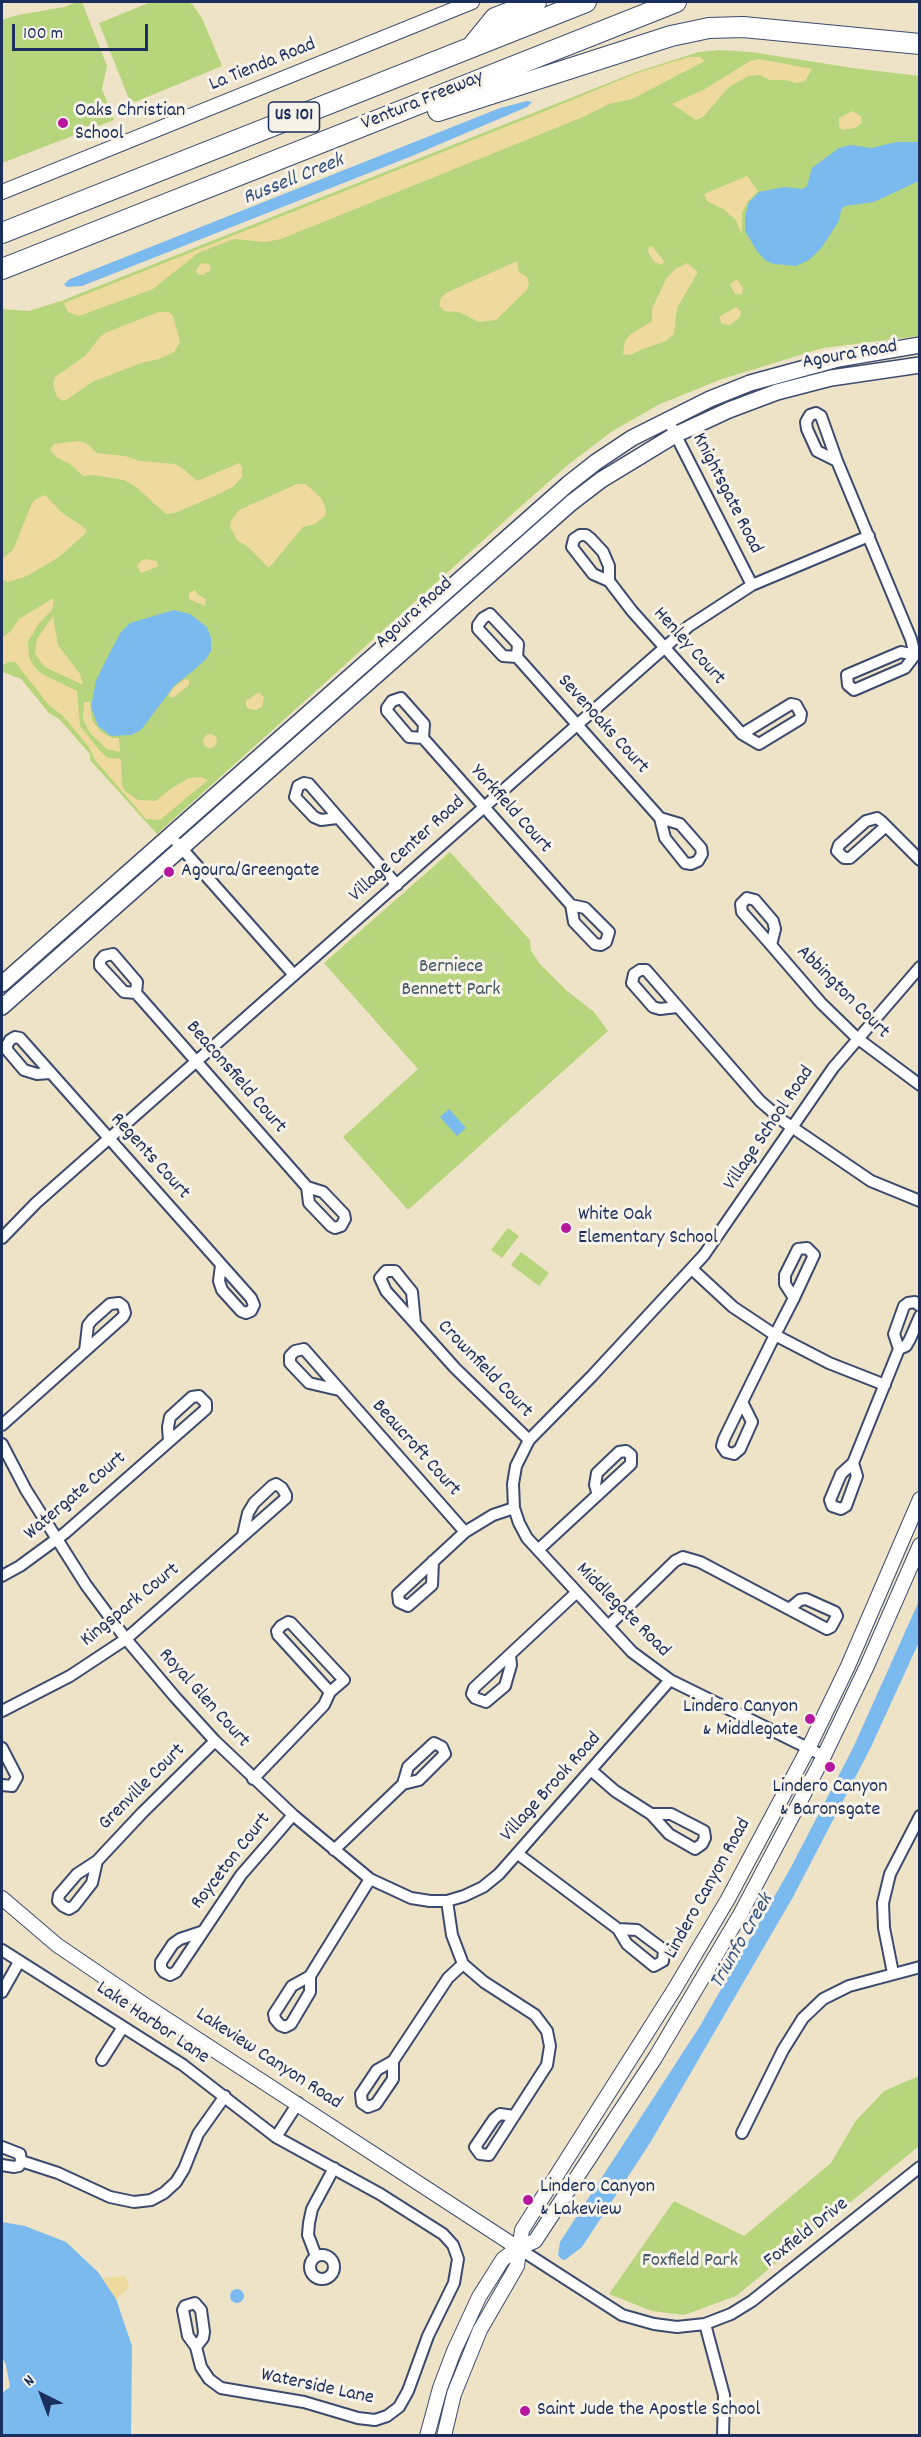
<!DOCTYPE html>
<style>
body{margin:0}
#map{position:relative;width:921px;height:2437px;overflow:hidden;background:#eee3c6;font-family:Dekko,sans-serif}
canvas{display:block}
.frame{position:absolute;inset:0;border:3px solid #1b2f5e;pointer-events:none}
.north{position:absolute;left:12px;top:2365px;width:60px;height:60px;-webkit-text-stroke:4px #f7f3e8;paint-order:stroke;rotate:318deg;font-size:16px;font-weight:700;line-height:24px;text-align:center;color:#1b2f5e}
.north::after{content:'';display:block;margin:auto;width:21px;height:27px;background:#1b2f5e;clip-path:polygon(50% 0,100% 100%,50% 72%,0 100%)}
.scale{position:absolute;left:12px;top:24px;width:136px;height:27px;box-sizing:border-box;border:3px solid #1b2f5e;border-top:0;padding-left:8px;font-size:18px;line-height:21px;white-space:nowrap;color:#1b2f5e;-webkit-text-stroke:4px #f7f3e8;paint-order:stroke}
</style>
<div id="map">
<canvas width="921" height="2437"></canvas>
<div class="frame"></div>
<div class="north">N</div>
<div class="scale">100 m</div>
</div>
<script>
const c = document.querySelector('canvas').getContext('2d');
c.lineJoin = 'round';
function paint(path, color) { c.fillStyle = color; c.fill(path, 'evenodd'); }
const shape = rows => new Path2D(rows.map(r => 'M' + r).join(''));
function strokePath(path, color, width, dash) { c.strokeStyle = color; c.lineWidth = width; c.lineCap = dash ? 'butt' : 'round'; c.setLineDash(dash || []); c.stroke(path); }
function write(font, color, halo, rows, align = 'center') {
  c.font = font + ' Dekko,sans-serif'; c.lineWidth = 6; c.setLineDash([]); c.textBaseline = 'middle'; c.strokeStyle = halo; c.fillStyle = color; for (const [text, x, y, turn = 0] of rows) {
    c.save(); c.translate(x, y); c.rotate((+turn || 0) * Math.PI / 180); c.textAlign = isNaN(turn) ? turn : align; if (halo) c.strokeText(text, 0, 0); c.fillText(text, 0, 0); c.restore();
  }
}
paint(shape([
 [77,2,82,2,107,66,102,89,114,120,2,163,2,20,18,15,64,7],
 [151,2,187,2,192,4,202,18,222,66,135,102,129,99,99,23],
 [719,50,751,52,853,68,919,76,919,336,823,348,719,380,658,405,611,432,569,464,519,508,157,834,90,760,90,754,60,720,49,713,21,679,3,672,2,673,2,309,29,311,61,301,636,72,699,52],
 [450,852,530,940,531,951,540,964,567,991,594,1012,608,1031,408,1210,343,1137,418,1069,324,963],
 [508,1228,519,1236,502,1258,491,1250],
 [521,1252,549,1273,539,1286,511,1265],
 [919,2076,919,2146,736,2296,684,2315,652,2311,609,2294,674,2201,744,2236,831,2163,855,2122,884,2091]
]), '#b7d57c');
paint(shape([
 [689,57,700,57,705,61,632,99,609,104,583,117,281,239,265,242,234,239,198,253,153,289,79,316,68,312,64,303,533,116,637,73],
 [759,59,812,69,805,81,796,83,786,80,770,80,760,75,749,76,730,86,703,117,696,120,672,104,705,89,750,61],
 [852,111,861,116,862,123,855,128,842,130,839,126,839,118],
 [747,176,758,191,748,201,742,213,742,235,736,220,723,209,707,201,704,194],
 [652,246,664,261,662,265,654,262,648,252,649,247],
 [517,261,519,272,527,277,529,283,527,290,496,320,479,322,459,312,444,311,439,305,441,298,446,293],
 [201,263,209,264,211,270,203,275,197,274,196,270],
 [687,263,698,272,677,308,674,334,666,341,640,350,631,355,623,354,625,341,631,334,652,321,652,309,666,279,675,269],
 [737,279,743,288,742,294,735,294,730,284],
 [736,307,741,312,740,317,730,325,722,324,719,317],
 [159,312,169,312,173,316,180,342,174,352,159,359,141,363,92,382,68,399,63,401,57,397,53,384,55,377,85,356,100,337,107,332],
 [79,441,86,443,97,453,125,456,140,461,175,464,185,470,197,481,239,463,242,467,242,477,234,486,221,493,175,513,166,514,136,487,124,480,93,475,83,476,70,464,56,457,50,450,54,444],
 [297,484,306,484,321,498,326,509,325,516,315,524,303,527,269,568,248,547,237,540,230,527,231,521,239,510],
 [45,495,61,512,82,526,87,530,85,534,59,557,27,576,8,582,2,579,2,559,13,550,32,503,36,499],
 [147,559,156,561,159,566,141,573,137,566,142,560],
 [195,590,198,595,206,599,205,606,189,599,189,593],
 [52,599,54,599,52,610,39,623,28,642,29,657,33,665,42,674,77,691,80,726,101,752,108,758,121,759,122,785,125,791,138,800,156,801,169,790,189,778,200,777,208,780,160,820,146,819,95,760,88,746,64,717,48,704,15,662,8,662,2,666,2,638,11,631,19,619],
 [53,616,58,645,80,674,83,685,45,667,35,654,37,639],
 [185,679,189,680,189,685,173,698,169,696,169,694,174,687],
 [259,692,264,697,262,707,256,710,249,709,246,706,246,701],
 [84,702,90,702,92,720,101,732,112,738,119,738,120,752,107,749,90,733,83,719],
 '203 741a7 7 0 1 1 14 0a7 7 0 1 1-14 0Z',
 [125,2276,129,2285,128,2289,116,2299,102,2278]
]), '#eeda9e');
paint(shape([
 [527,101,532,102,527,107,412,156,82,286,67,287,64,284,70,279,500,108],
 [896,142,919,142,919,181,874,202,845,206,841,210,839,221,822,247,809,260,796,266,774,264,766,261,757,251,745,231,745,216,749,202,759,192,784,187,803,189,807,186,812,168,839,148,850,145,872,148],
 [174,610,190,614,207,627,211,638,211,651,206,659,194,670,174,686,141,730,131,735,111,736,98,726,91,707,96,681,106,660,121,632,130,623],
 [449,1109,466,1128,457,1136,440,1117],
 [919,1601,919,1642,870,1749,793,1897,650,2143,582,2247,565,2260,561,2259,558,2255,560,2242,700,2026,790,1869,853,1748],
 [2,2222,25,2226,66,2242,98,2272,116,2299,132,2346,131,2435,2,2435,2,2393,10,2387,6,2365,2,2357],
 '230 2296a7 7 0 1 1 14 0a7 7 0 1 1-14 0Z'
]), '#7bbaef');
const minor = shape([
 [668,420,752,585],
 [837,461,817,451,807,429,806,422,810,415,816,413,821,416,837,461,911,639,915,655,905,668,854,690,848,685,847,675,901,652,915,655],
 [609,581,609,566,603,552,591,539,586,535,580,535,574,539,572,547,593,574,609,581,632,611,742,734,759,744,800,719,801,714,796,705,791,704,742,734],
 [490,614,518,644,517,657,503,656,478,629,478,625,483,618,490,614],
 [517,657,660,818,665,838,685,863,691,864,698,861,702,854,701,848,680,824,660,818],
 [423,738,424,724,401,698,392,701,387,708,387,711,409,737,423,738,571,905,574,922,595,944,601,945,606,942,609,932,585,908,571,905],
 [337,818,321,820,314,817,295,797,298,786,304,783,309,784,397,885],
 [886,826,850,858,844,858,837,851,839,845,866,821,877,818,881,821,920,860],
 [177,843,294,975],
 [771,945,775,929,773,921,755,900,747,898,741,904,742,912,771,945,821,1003,857,1038,920,1085],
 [136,993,137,982,113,954,104,956,100,961,100,966,124,992,136,993,307,1187,309,1203,331,1226,335,1228,341,1226,345,1219,344,1214,323,1192,307,1187],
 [677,1007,660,1009,653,1007,632,983,634,974,640,970,646,970,760,1101,783,1121,871,1181,920,1201],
 [50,1073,37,1074,24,1070,7,1050,7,1045,10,1040,15,1037,20,1038,251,1298,254,1305,251,1311,246,1313,241,1311,222,1290,219,1281,221,1265],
 [2,1238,36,1203,689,626,752,585,869,536],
 [692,1269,733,1307,775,1335,829,1363,885,1385],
 [415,1323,412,1292,395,1271,386,1271,380,1278,386,1291,455,1368,529,1440],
 [899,1349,894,1334,904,1306,908,1303,915,1302,920,1306],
 [339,1390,309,1383,290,1363,290,1356,295,1351,304,1349,465,1532],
 [742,1402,752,1422,740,1449,734,1454,726,1452,722,1446,724,1439,742,1402,775,1335,794,1298,814,1255,807,1248,798,1249,785,1275,785,1284,794,1298],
 [2,1425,123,1317,125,1313,123,1306,119,1303,110,1304,92,1320,88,1325,85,1351],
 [2,1444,26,1490,86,1585,126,1639,175,1697,215,1741,293,1815,370,1879,411,1898,430,1901,447,1901,464,1896,483,1887,499,1874,670,1680],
 [853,1463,857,1476,846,1506,841,1509,832,1506,830,1500,841,1474,853,1463,899,1349,906,1346,910,1339,920,1316],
 [538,1550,631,1464,631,1455,626,1451,619,1452,597,1473,595,1485,598,1495],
 [433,1561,432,1585,408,1606,399,1602,398,1594,465,1532,493,1515,514,1508],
 [2,1576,20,1566,65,1533,206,1409,206,1403,199,1396,192,1397,170,1417,168,1427,169,1441],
 [608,1626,675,1561,683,1557,700,1562,789,1609,827,1629,831,1627,837,1616,835,1612,806,1599,800,1600,789,1609],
 [510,1655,511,1665,505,1686,486,1702,475,1698,472,1694,474,1688,577,1592],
 [2,1711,70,1676,126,1639,286,1498,286,1495,282,1488,276,1484,272,1486,254,1503,248,1513,243,1535],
 [2,1748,17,1777,12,1786,2,1785],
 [824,1756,670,1680,632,1652,527,1538,519,1523,514,1508,513,1484,516,1466,529,1440,592,1376,704,1255,833,1068,920,967],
 [592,1771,615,1791,651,1814,669,1834,695,1849,702,1844,705,1838,704,1831,671,1814,651,1814],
 [253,1779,324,1705,330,1692,344,1680,291,1623,288,1622,281,1626,277,1631,278,1635,330,1692],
 [334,1850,403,1784,419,1780,445,1754,442,1747,434,1743,408,1767,403,1784],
 [518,1854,618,1929,627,1944,654,1966,663,1961,664,1950,637,1930,618,1929],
 [97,1861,92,1883,74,1906,69,1909,63,1906,58,1901,59,1895,77,1874,97,1861,142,1813,215,1741],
 [447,1901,452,1935,463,1964,484,1982,535,2015,547,2031,550,2046,547,2065,489,2155,480,2154,475,2147,494,2119,500,2114,514,2116],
 [201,1932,180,1939,173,1944,161,1962,161,1968,164,1972,170,1975,176,1972,241,1875,293,1815],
 [2,1950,183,2065,276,2137,380,2194,443,2234,453,2245,458,2259,454,2283,428,2336,408,2391,399,2407,387,2416,375,2420,358,2418,304,2402,221,2388,209,2379,201,2367,196,2347,188,2336,183,2310,185,2306,195,2303,201,2310,204,2332,203,2338,196,2347],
 [893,1973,884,1928,883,1903,890,1874,920,1816],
 [310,1976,292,1986,274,2014,275,2019,280,2025,285,2027,291,2024,310,1992,310,1976,370,1879],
 [2,1992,19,1962],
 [102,2060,123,2027],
 [393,2061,393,2079,376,2104,368,2107,362,2103,361,2094,377,2070,393,2061,448,1978,463,1964],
 [742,2133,783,2050,803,2018,823,1999,849,1986,920,1967],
 [276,2137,298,2103],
 [2,2147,20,2154,21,2161,19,2166,14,2167,2,2165],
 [21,2161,58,2173,110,2197,134,2202,151,2200,164,2193,176,2182,184,2169,198,2134,225,2096],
 [518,2248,622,2315,654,2324,677,2327,705,2324,731,2314,752,2301,920,2167],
 '310 2267a12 12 0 1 1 24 0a12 12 0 1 1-24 0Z',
 [316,2256,308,2235,309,2223,312,2209,334,2168],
 [705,2324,724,2395,723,2436]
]);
const tertiary = shape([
 [2,192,472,2],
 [2,1898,57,1945,145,2005,518,2248],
 [427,2436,440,2388,454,2351,479,2297,503,2259,518,2248,535,2241,655,2058,741,1913,824,1756,867,1666,920,1545],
 [444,2436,454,2394,480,2330,517,2266,522,2230,674,1990,728,1899,808,1749,848,1666,920,1499]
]);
const secondary = shape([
 [2,984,568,484,596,462,632,438,710,399,750,383,838,359,920,345],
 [2,1007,571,503,601,480,675,435,729,410,777,392,831,378,920,365]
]);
const motorway = shape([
 [473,45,495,18,536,2],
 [438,111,671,36,709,28,743,27,920,44],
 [2,233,586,2],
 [2,269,676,2]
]);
strokePath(minor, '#3b4a6e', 14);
strokePath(tertiary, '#3b4a6e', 16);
strokePath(secondary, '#3b4a6e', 18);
strokePath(motorway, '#3b4a6e', 22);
strokePath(minor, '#fff', 10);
strokePath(tertiary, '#fff', 14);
strokePath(secondary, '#fff', 15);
strokePath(motorway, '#fff', 20);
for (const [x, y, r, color] of [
 [63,123,6,"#b5179e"],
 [169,872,6,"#b5179e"],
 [566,1228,6,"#b5179e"],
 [810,1719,6,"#b5179e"],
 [830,1767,6,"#b5179e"],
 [528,2200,6,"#b5179e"],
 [525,2411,6,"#b5179e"]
]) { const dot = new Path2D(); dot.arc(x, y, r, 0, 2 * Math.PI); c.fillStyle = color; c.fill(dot); strokePath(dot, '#f7f3e8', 2); }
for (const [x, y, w] of [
 [294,117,51]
]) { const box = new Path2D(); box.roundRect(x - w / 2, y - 15, w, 30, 4.5); c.fillStyle = '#f7f3e8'; c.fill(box); strokePath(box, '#1b2f5e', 1.5); }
write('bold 18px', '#1b2f5e', null, [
 ["US 101",294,117]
]);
write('20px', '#1b2f5e', '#f7f3e8', [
 ["La Tienda Road",263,66,-22],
 ["Ventura Freeway",423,102,-22],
 ["Agoura Road",850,356,-10],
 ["Knightsgate Road",726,494,63],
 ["Agoura Road",415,614,-42],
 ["Henley Court",688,647,48],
 ["Sevenoaks Court",602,725,48],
 ["Yorkfield Court",510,810,48],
 ["Village Center Road",408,850,-42],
 ["Abbington Court",842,993,45],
 ["Beaconsfield Court",235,1078,49],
 ["Village School Road",770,1129,-56],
 ["Regents Court",149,1157,48],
 ["Crownfield Court",484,1370,46],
 ["Beaucroft Court",415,1449,48],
 ["Watergate Court",76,1497,-40],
 ["Kingspark Court",131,1606,-39],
 ["Middlegate Road",622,1611,45],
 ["Royal Glen Court",203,1699,48],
 ["Grenville Court",143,1788,-45],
 ["Village Brook Road",552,1788,-48],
 ["Royceton Court",232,1862,-52],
 ["Lindero Canyon Road",709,1889,-61],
 ["Lake Harbor Lane",152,2024,34],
 ["Lakeview Canyon Road",268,2060,33],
 ["Foxfield Drive",807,2234,-38],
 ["Waterside Lane",317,2388,12]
]);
write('20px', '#1b2f5e', '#f7f3e8', [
 ["Oaks Christian",75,112],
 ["School",75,135],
 ["Agoura/Greengate",181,872],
 ["White Oak",578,1216],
 ["Elementary School",578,1239],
 ["Lindero Canyon",798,1708,"right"],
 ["& Middlegate",798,1731,"right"],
 ["Lindero Canyon",830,1788,"center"],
 ["& Baronsgate",830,1811,"center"],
 ["Lindero Canyon",540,2188],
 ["& Lakeview",540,2211],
 ["Saint Jude the Apostle School",537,2411]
], 'left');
write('20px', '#425866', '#f7f3e8', [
 ["Berniece",451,968],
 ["Bennett Park",451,991],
 ["Foxfield Park",690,2262]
]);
write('italic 21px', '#335282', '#f7f3e8', [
 ["Russell Creek",294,181,-22],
 ["Triunfo Creek",743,1942,-60]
]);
</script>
